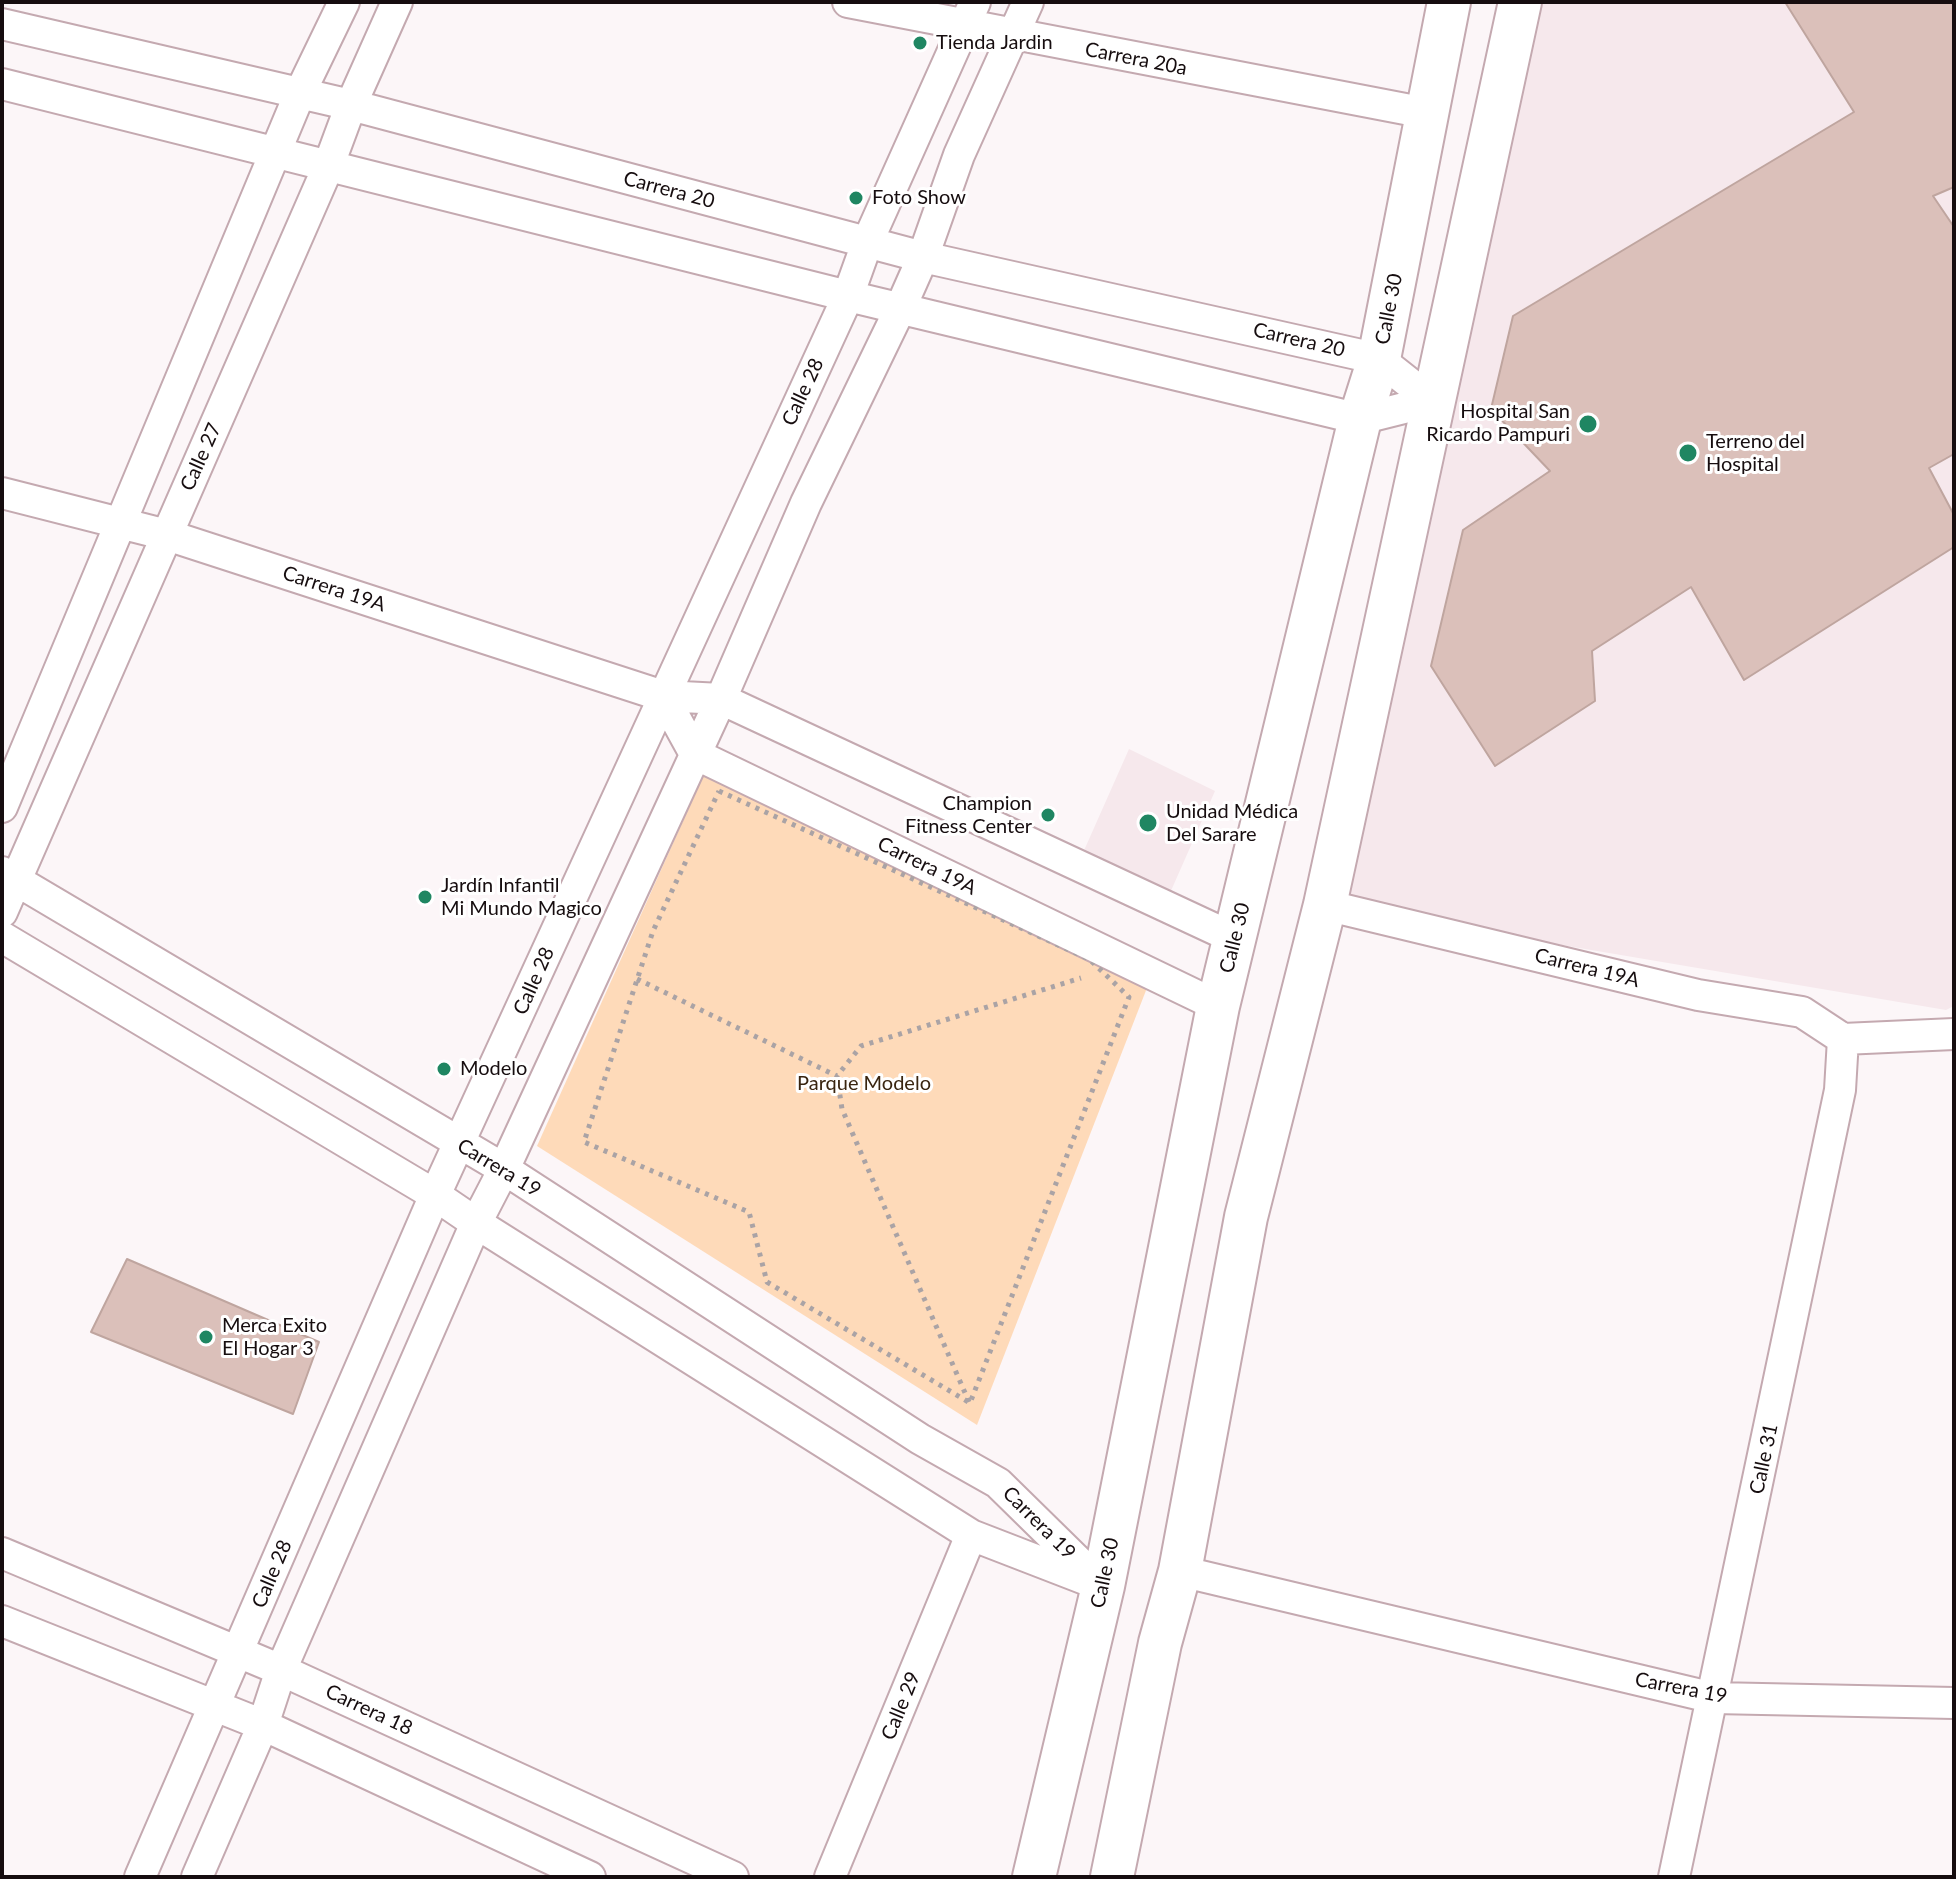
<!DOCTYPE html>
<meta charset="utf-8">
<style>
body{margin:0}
#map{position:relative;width:1956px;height:1879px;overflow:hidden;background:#fcf6f8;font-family:Lato,sans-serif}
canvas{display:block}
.frame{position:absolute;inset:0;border:4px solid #160d0f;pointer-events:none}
</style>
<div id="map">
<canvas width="1956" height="1879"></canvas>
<div class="frame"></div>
</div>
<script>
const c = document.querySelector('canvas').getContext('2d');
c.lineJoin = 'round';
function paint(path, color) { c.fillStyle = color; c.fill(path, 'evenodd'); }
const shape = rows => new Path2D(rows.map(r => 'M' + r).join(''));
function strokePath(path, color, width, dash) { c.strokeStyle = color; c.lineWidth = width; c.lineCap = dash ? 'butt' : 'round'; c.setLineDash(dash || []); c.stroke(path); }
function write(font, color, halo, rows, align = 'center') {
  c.font = font + ' Lato,sans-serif'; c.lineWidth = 6; c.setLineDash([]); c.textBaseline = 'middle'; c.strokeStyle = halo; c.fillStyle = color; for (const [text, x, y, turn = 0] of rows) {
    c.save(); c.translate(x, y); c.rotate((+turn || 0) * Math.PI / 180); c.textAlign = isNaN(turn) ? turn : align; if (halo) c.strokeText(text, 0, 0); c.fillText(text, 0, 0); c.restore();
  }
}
paint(shape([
 [1520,2,1954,2,1954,1006,1946,1010,1325,905],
 [1129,749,1215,791,1170,893,1082,855]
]), '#f6e8ec');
paint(shape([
 [714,752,1152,975,977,1425,537,1146]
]), '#fedab9');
const building = shape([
 [1785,2,1954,2,1954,187,1933,196,1954,227,1954,454,1929,468,1954,515,1954,547,1744,680,1691,587,1592,651,1595,701,1495,766,1431,666,1463,530,1550,471,1491,409,1513,316,1854,112,1785,2],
 [127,1259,319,1342,293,1414,91,1332,127,1259]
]);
paint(building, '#dbc0ba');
strokePath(building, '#bfa59f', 2);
const street = shape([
 [848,2,1426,113],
 [2,24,351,105,923,257,1379,359,1432,401],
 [2,84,848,296,1360,419,1432,401],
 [2,493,167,535,663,696,721,699,1236,939],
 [663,696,695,754,1218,1006],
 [2,807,300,93,344,2],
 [2,872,504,1169,920,1439,998,1483,1103,1586],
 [1325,905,1698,995,1802,1012,1843,1039],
 [2,912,328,167,351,105,397,2],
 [2,937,435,1195,476,1223,971,1535,1090,1581],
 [1843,1039,1954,1034],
 [2,1553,281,1670,733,1877],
 [1180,1571,1714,1698,1954,1703],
 [2,1621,263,1725,590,1877],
 [140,1877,435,1195,848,296,867,243,975,2],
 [197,1877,263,1725,281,1670,476,1223,504,1169,721,699,806,503,900,309,923,257,959,155,1028,2],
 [830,1877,971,1535],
 [1674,1877,1840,1090,1843,1039]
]);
const secondary = shape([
 [1034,1877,1103,1586,1218,1006,1360,419,1379,359,1449,2],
 [1112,1877,1160,1643,1180,1571,1246,1217,1325,905,1520,2]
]);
strokePath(street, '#c4a9b0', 34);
strokePath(secondary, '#c4a9b0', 46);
strokePath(shape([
 [719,791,1089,959,1129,997,970,1403,767,1282,749,1212,584,1142,653,931,719,791],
 [637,979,837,1076],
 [969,1402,842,1109,837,1076,861,1046,1081,978]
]), '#aaa3a5', 5, [4, 6]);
strokePath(street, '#fff', 30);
strokePath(secondary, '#fff', 42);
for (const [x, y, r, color] of [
 [920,43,8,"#1f8662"],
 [856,198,8,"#1f8662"],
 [1588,424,10,"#1f8662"],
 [1688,453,10,"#1f8662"],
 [1048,815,8,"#1f8662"],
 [1148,823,10,"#1f8662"],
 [425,897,8,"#1f8662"],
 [444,1069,8,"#1f8662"],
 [206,1337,8,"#1f8662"]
]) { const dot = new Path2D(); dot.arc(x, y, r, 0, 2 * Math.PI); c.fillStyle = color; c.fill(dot); strokePath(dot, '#fff', 3); }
write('20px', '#160d0f', '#fff', [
 ["Tienda Jardin",936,43],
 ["Foto Show",872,198],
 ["Hospital San",1570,412,"right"],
 ["Ricardo Pampuri",1570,435,"right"],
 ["Terreno del",1706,442],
 ["Hospital",1706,465],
 ["Champion",1032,804,"right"],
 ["Fitness Center",1032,827,"right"],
 ["Unidad Médica",1166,812],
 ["Del Sarare",1166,835],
 ["Jardín Infantil",441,886],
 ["Mi Mundo Magico",441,909],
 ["Modelo",460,1069],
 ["Merca Exito",222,1326],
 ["El Hogar 3",222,1349]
], 'left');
write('20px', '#160d0f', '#fff', [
 ["Carrera 20a",1136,59,11],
 ["Carrera 20",669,190,15],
 ["Calle 30",1389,309,-79],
 ["Carrera 20",1299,340,13],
 ["Calle 28",803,392,-65],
 ["Calle 27",201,457,-66],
 ["Carrera 19A",334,589,18],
 ["Carrera 19A",927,866,26],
 ["Calle 30",1235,938,-76],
 ["Carrera 19A",1587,968,14],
 ["Calle 28",534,981,-66],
 ["Carrera 19",499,1168,31],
 ["Calle 31",1764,1459,-78],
 ["Carrera 19",1039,1523,45],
 ["Calle 30",1105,1573,-78],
 ["Calle 28",272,1574,-67],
 ["Carrera 19",1681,1688,11],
 ["Calle 29",901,1706,-68],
 ["Carrera 18",369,1710,25]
]);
write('20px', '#392510', '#fff', [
 ["Parque Modelo",864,1084]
]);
</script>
